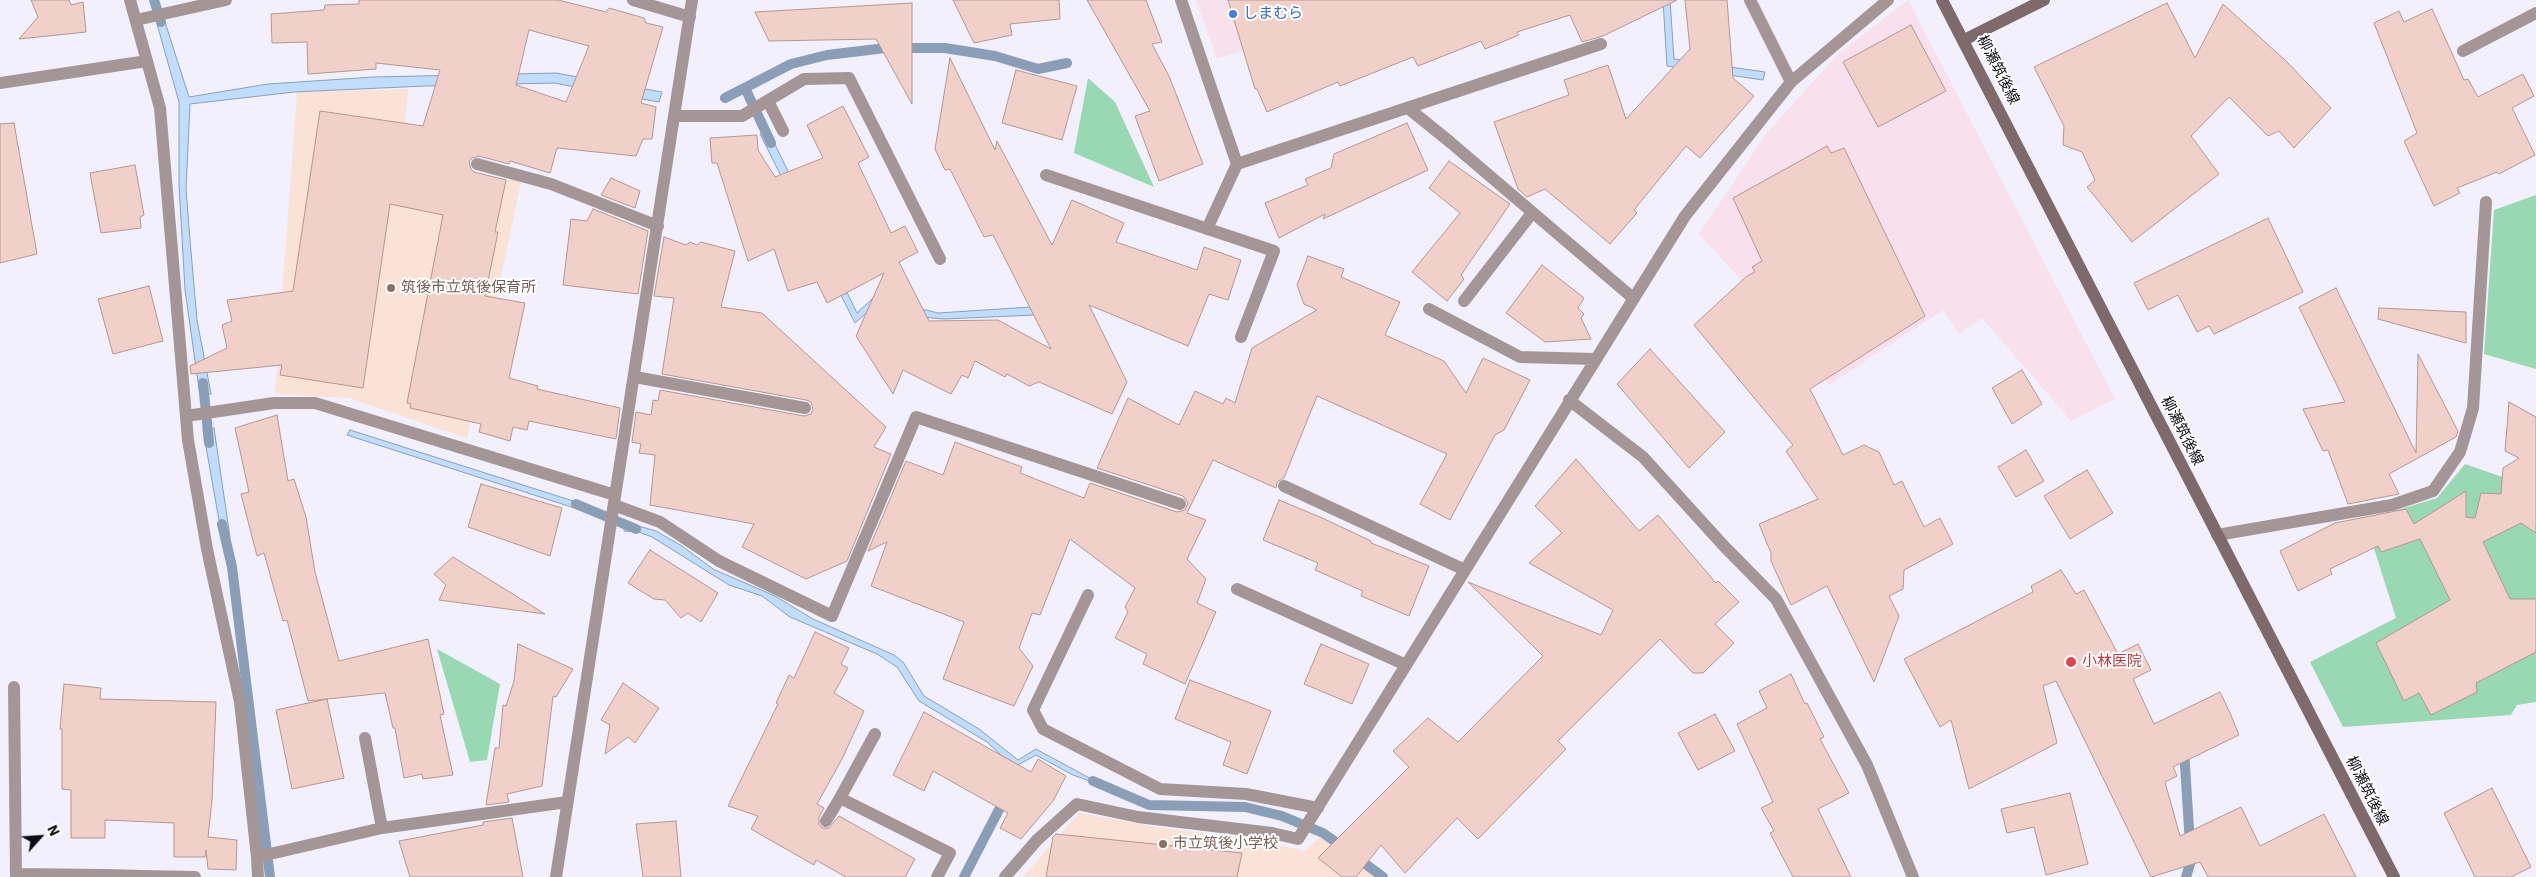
<!DOCTYPE html>
<meta charset="utf-8">
<style>
body{margin:0}
#map{position:relative;width:2536px;height:877px;overflow:hidden;background:#f1f0fc;font-family:"IBM Plex Sans",sans-serif}
canvas{display:block}
.north{position:absolute;left:15px;top:812px;width:50px;height:50px;-webkit-text-stroke:4px #fff;paint-order:stroke;rotate:64deg;font-size:14px;font-weight:700;line-height:20px;text-align:center;color:#0d0c15}
.north::after{content:'';display:block;margin:auto;width:18px;height:22px;background:#0d0c15;clip-path:polygon(50% 0,100% 100%,50% 72%,0 100%)}
</style>
<div id="map">
<canvas width="2536" height="877"></canvas>
<div class="north">N</div>
</div>
<script>
const c = document.querySelector('canvas').getContext('2d');
c.lineJoin = 'round';
function paint(path, color) { c.fillStyle = color; c.fill(path, 'evenodd'); }
const shape = rows => new Path2D(rows.map(r => 'M' + r).join(''));
function strokePath(path, color, width, dash) { c.strokeStyle = color; c.lineWidth = width; c.lineCap = dash ? 'butt' : 'round'; c.setLineDash(dash || []); c.stroke(path); }
function write(font, color, halo, rows, align = 'center') {
  c.font = font + ' "IBM Plex Sans","Noto Sans JP",sans-serif'; c.lineWidth = 4; c.setLineDash([]); c.textBaseline = 'middle'; c.strokeStyle = halo; c.fillStyle = color; for (const [text, x, y, turn = 0] of rows) {
    c.save(); c.translate(x, y); c.rotate((+turn || 0) * Math.PI / 180); c.textAlign = isNaN(turn) ? turn : align; if (halo) c.strokeText(text, 0, 0); c.fillText(text, 0, 0); c.restore();
  }
}
paint(shape([
 [1196,0,1392,0,1217,59],
 [1908,0,2115,399,2071,421,1982,318,1959,334,1943,310,1829,385,1793,336,1699,234,1766,134,1838,54]
]), '#f8e0ec');
paint(shape([
 [408,89,402,157,521,182,467,438,349,398,275,394,297,92],
 [1079,813,1161,828,1246,838,1305,851,1320,837,1376,877,1023,877]
]), '#fae2d7');
paint(shape([
 [1088,78,1115,102,1154,187,1074,153],
 [2536,195,2536,369,2484,354,2494,210],
 [2465,464,2525,485,2536,480,2536,702,2517,705,2511,715,2343,727,2310,662,2396,618,2365,520,2437,498],
 [437,649,500,684,487,760,470,762]
]), '#98d8b3');
const water = shape([
 [1663,0,1670,0,1674,59,1765,72,1763,80,1667,66,1663,0],
 [165,22,189,97,268,84,374,77,556,73,662,92,659,102,554,83,425,86,294,92,190,104,186,189,190,240,197,320,211,394,200,396,185,290,179,185,179,102,157,24,165,22],
 [768,130,857,313,874,297,938,313,1031,307,1035,315,944,319,922,317,877,304,855,323,760,134,768,130],
 [214,428,230,537,222,537,203,430,214,428],
 [350,430,589,506,587,512,347,435,350,430],
 [624,522,656,531,682,546,713,569,775,596,813,619,894,655,903,662,924,696,979,729,1018,760,1036,749,1106,787,1073,775,1036,755,1018,765,1002,756,987,742,919,701,897,667,877,654,790,617,762,596,729,585,652,537,639,532,624,531,624,522]
]);
paint(water, '#c0ddfe');
strokePath(water, '#8a9eb8', 1);
strokePath(shape([
 [154,0,161,22],
 [745,88,771,143],
 [725,98,791,64,827,55,886,48,945,48,995,56,1038,69,1067,63],
 [203,383,209,443],
 [576,504,636,529],
 [222,524,232,567,270,877],
 [2184,749,2191,861,2186,877],
 [1093,781,1149,805,1245,807,1282,816,1323,833,1344,848],
 [1356,857,1383,877],
 [964,877,1005,798]
]), '#8a9eb8', 10);
const building = shape([
 [31,0,69,0,71,5,83,2,86,32,19,39,38,17,31,0],
 [359,0,558,0,606,12,609,8,644,18,646,23,663,27,641,103,656,107,652,139,643,139,636,156,557,148,550,173,510,161,509,164,479,156,472,158,469,162,471,169,474,172,506,180,495,232,498,232,485,296,525,303,509,378,538,386,537,389,620,408,616,439,529,421,527,430,513,427,510,441,479,432,481,424,410,408,411,404,407,403,443,215,390,204,363,388,280,375,282,365,191,374,190,366,227,348,222,325,232,321,227,300,293,291,320,111,423,126,440,70,376,63,376,69,308,74,307,42,272,43,271,14,324,10,325,5,359,4,359,0],
 [529,30,589,46,566,102,516,85,529,30],
 [953,0,1059,0,1060,19,1010,24,1012,35,974,43,953,0],
 [1087,0,1146,0,1162,42,1152,44,1169,76,1203,164,1159,181,1135,116,1150,111,1087,0],
 [1228,0,1677,0,1603,36,1582,42,1570,15,1517,32,1519,35,1485,49,1481,41,1418,66,1413,57,1340,86,1338,82,1267,112,1257,89,1255,89,1228,0],
 [1685,0,1727,0,1733,78,1754,96,1700,158,1686,146,1634,210,1637,213,1610,244,1545,189,1527,197,1518,189,1494,122,1569,95,1564,80,1608,65,1626,119,1690,49,1685,0],
 [912,3,912,104,876,39,769,41,755,12,912,3],
 [2167,3,2195,58,2223,4,2286,61,2331,108,2294,148,2279,131,2268,136,2229,97,2191,136,2219,174,2132,242,2087,187,2095,180,2082,152,2063,145,2064,126,2034,67,2167,3],
 [2432,9,2464,80,2468,79,2478,97,2523,74,2534,96,2512,108,2535,155,2499,174,2497,172,2457,188,2460,193,2434,206,2404,141,2417,133,2374,23,2399,11,2404,22,2432,9],
 [1911,25,1946,91,1878,127,1843,62,1911,25],
 [950,58,995,150,997,141,1052,245,1072,200,1124,223,1116,242,1197,270,1204,247,1241,260,1228,300,1209,294,1188,346,1089,305,1127,382,1112,414,1039,382,1029,386,1007,374,1005,377,975,361,968,378,962,375,951,394,903,370,893,394,856,336,884,273,827,303,817,282,788,291,774,249,748,261,717,163,712,163,710,138,757,135,758,150,775,177,823,158,807,125,843,106,869,157,858,163,891,233,905,226,918,252,899,262,929,321,998,320,1051,349,993,235,984,237,950,169,945,170,935,149,950,58],
 [1016,70,1077,86,1062,140,1002,123,1016,70],
 [14,123,37,254,0,263,0,124,14,123],
 [1407,123,1428,170,1323,219,1325,214,1279,238,1265,203,1308,185,1305,179,1331,168,1334,154,1407,123],
 [1827,146,1831,153,1844,148,1925,316,1810,389,1843,455,1864,445,1879,452,1894,485,1902,481,1924,527,1940,518,1953,544,1904,570,1903,589,1889,596,1899,616,1874,682,1827,586,1791,605,1771,561,1771,553,1759,524,1818,499,1786,451,1793,445,1694,325,1747,276,1755,272,1752,267,1762,261,1733,198,1827,146],
 [1449,161,1510,204,1461,275,1464,279,1447,301,1412,272,1460,213,1429,188,1449,161],
 [135,165,144,215,140,217,141,228,101,233,90,173,135,165],
 [611,178,640,191,635,208,601,195,611,178],
 [593,209,648,231,638,294,563,285,571,219,587,221,593,209],
 [2268,218,2303,292,2214,334,2209,326,2197,332,2178,295,2148,310,2134,283,2268,218],
 [664,237,686,245,690,242,697,245,701,242,735,251,721,307,762,313,886,427,874,447,891,454,847,561,806,579,742,547,754,524,650,505,655,455,639,453,641,444,632,442,636,412,651,415,653,400,658,401,660,390,804,416,811,414,813,409,811,402,806,400,662,374,674,298,654,296,664,237],
 [1308,256,1344,269,1341,277,1400,302,1385,335,1444,361,1466,393,1483,358,1530,380,1504,430,1495,435,1450,520,1420,504,1447,454,1317,396,1284,478,1277,482,1276,488,1213,460,1187,513,1206,520,1187,559,1206,579,1197,603,1216,612,1185,684,1143,664,1147,654,1115,638,1128,612,1125,607,1135,588,1070,539,1040,615,1032,613,1019,648,1033,666,1014,706,943,679,964,622,871,586,887,542,868,551,906,461,943,475,955,442,1022,467,1020,473,1084,498,1090,483,1177,512,1185,510,1188,503,1183,496,1097,468,1128,398,1179,425,1195,391,1223,404,1226,398,1235,403,1252,348,1317,310,1304,304,1297,285,1308,256],
 [1542,265,1584,298,1578,308,1584,314,1581,318,1591,339,1545,342,1506,313,1542,265],
 [149,286,163,341,113,354,98,299,149,286],
 [2336,288,2416,453,2418,354,2458,431,2456,437,2389,474,2399,494,2348,504,2328,450,2323,451,2303,409,2345,402,2299,307,2336,288],
 [2379,308,2466,312,2466,343,2378,319,2379,308],
 [1650,349,1725,432,1689,468,1617,384,1650,349],
 [2022,370,2042,404,2012,424,1992,388,2022,370],
 [2509,402,2536,417,2536,533,2521,523,2483,542,2510,599,2536,599,2536,652,2476,683,2477,692,2431,715,2419,693,2404,701,2376,643,2450,600,2420,539,2381,552,2378,546,2330,569,2332,574,2298,591,2280,551,2335,523,2406,509,2414,524,2466,491,2466,517,2475,518,2481,493,2501,494,2503,468,2519,458,2505,451,2509,402],
 [277,415,288,481,294,479,306,517,315,572,339,661,428,639,444,714,440,715,453,775,423,779,422,774,404,778,395,728,393,728,385,693,308,701,287,620,283,621,264,553,257,556,241,494,249,492,235,428,277,415],
 [2026,450,2044,481,2016,497,1998,467,2026,450],
 [1576,459,1639,531,1658,515,1716,583,1718,581,1739,602,1715,624,1734,643,1703,673,1693,673,1660,639,1558,741,1566,749,1478,839,1457,818,1405,873,1381,845,1356,877,1342,877,1318,858,1409,767,1393,751,1428,718,1458,742,1543,656,1468,582,1601,635,1613,610,1529,563,1562,533,1535,506,1576,459],
 [2087,470,2113,513,2070,539,2044,496,2087,470],
 [481,484,562,508,550,556,468,527,481,484],
 [1279,500,1320,517,1371,541,1371,543,1429,566,1409,616,1361,596,1363,591,1315,570,1318,563,1263,540,1279,500],
 [650,550,718,593,701,622,688,613,681,618,665,600,654,599,628,583,650,550],
 [453,557,545,614,439,600,446,585,434,574,453,557],
 [2061,570,2076,594,2084,590,2118,654,2138,644,2151,670,2133,679,2154,724,2220,692,2230,713,2239,735,2173,767,2177,776,2165,782,2180,836,2241,807,2260,846,2324,814,2356,877,2208,877,2200,862,2151,877,2056,681,2043,686,2057,743,1969,789,1951,720,1940,727,1904,659,2033,592,2031,586,2061,570],
 [815,632,849,648,841,664,848,668,834,693,864,711,842,759,817,804,824,808,819,817,819,824,822,828,829,828,839,816,915,859,905,877,846,877,816,860,814,865,751,829,758,816,728,806,778,704,776,703,789,675,794,678,815,632],
 [518,644,573,669,556,697,553,696,542,786,507,794,509,802,486,805,495,748,499,748,503,705,506,706,514,681,518,644],
 [1321,644,1369,664,1352,704,1304,684,1321,644],
 [1791,674,1805,704,1807,703,1824,737,1820,739,1849,793,1818,809,1851,877,1793,877,1770,833,1774,831,1761,808,1773,802,1737,724,1767,708,1759,691,1791,674],
 [1190,680,1271,711,1247,774,1223,765,1231,742,1175,719,1190,680],
 [623,683,659,708,635,743,628,737,605,754,610,725,601,720,623,683],
 [64,684,101,688,100,699,216,702,212,800,208,837,237,840,236,870,208,869,206,850,205,857,174,857,174,823,105,820,105,838,71,838,71,790,62,789,62,729,60,729,64,684],
 [327,699,344,778,292,789,276,710,327,699],
 [924,712,1031,772,1038,759,1066,776,1053,801,1021,839,1000,828,1008,813,933,771,924,791,893,775,924,712],
 [1715,714,1735,751,1698,770,1678,733,1715,714],
 [2492,788,2531,867,2511,877,2475,877,2444,813,2492,788],
 [2070,793,2088,864,2046,875,2034,827,2007,833,2001,809,2070,793],
 [512,818,523,877,410,877,399,841,483,825,483,822,512,818],
 [676,821,681,877,643,877,636,824,676,821],
 [1056,834,1242,853,1237,877,1046,877,1053,837,1056,834]
]);
paint(building, '#f1d0c9');
strokePath(building, '#b59690', 1);
strokePath(shape([
 [2463,51,2536,13],
 [1408,108,1450,142],
 [1464,301,1532,213],
 [106,875,142,876]
]), '#a49697', 12);
strokePath(shape([
 [130,0,160,108,188,440,207,549,240,702,257,857,382,828,567,802],
 [633,0,690,17],
 [1181,0,1237,164,1601,44],
 [1750,0,1791,82],
 [136,20,226,0],
 [0,83,147,61],
 [768,101,783,131],
 [675,116,742,116,804,79,849,78,940,259],
 [1450,142,1633,298],
 [477,164,551,184,658,226],
 [1046,175,1274,251,1241,337],
 [1207,229,1237,164],
 [1429,309,1520,357,1595,359],
 [635,377,805,408],
 [1569,400,1643,457,1723,545,1776,599,1867,765,1913,877],
 [186,416,274,403,315,403,615,495],
 [1284,486,1465,570],
 [614,505,660,522,719,561,832,616,916,417,1180,504],
 [2217,535,2392,505,2433,491,2460,452,2473,408,2486,202],
 [1237,589,1406,665],
 [1088,595,1033,710,1043,729,1160,789,1246,794,1318,808],
 [14,687,16,877],
 [875,734,840,798,950,853,937,877],
 [365,738,382,828],
 [826,821,840,798],
 [257,857,258,877],
 [16,874,106,875],
 [142,876,195,877],
 [556,877,692,0],
 [1005,877,1037,840,1077,804,1138,817,1272,833,1298,839,1685,216,1791,82,1888,0]
]), '#a49697', 12);
strokePath(shape([
 [1942,0,2394,877],
 [1964,40,2044,0]
]), '#7f6a6b', 12);
for (const [x, y, r, color] of [
 [1233,14,5,"#3f7fe0"],
 [391,288,5,"#8d6e63"],
 [2071,662,6,"#e0444e"],
 [1163,844,5,"#8d6e63"]
]) { const dot = new Path2D(); dot.arc(x, y, r, 0, 2 * Math.PI); c.fillStyle = color; c.fill(dot); strokePath(dot, '#fff', 2); }
write('15px', '#366cbe', '#fff', [
 ["しまむら",1243,14]
], 'left');
write('15px', '#0d0c15', '#fff', [
 ["柳瀬筑後線",1998,70,63],
 ["柳瀬筑後線",2182,431,63],
 ["柳瀬筑後線",2367,791,63]
]);
write('15px', '#785e54', '#fff', [
 ["筑後市立筑後保育所",401,288],
 ["市立筑後小学校",1173,844]
], 'left');
write('15px', '#be3a42', '#fff', [
 ["小林医院",2082,662]
], 'left');
</script>
